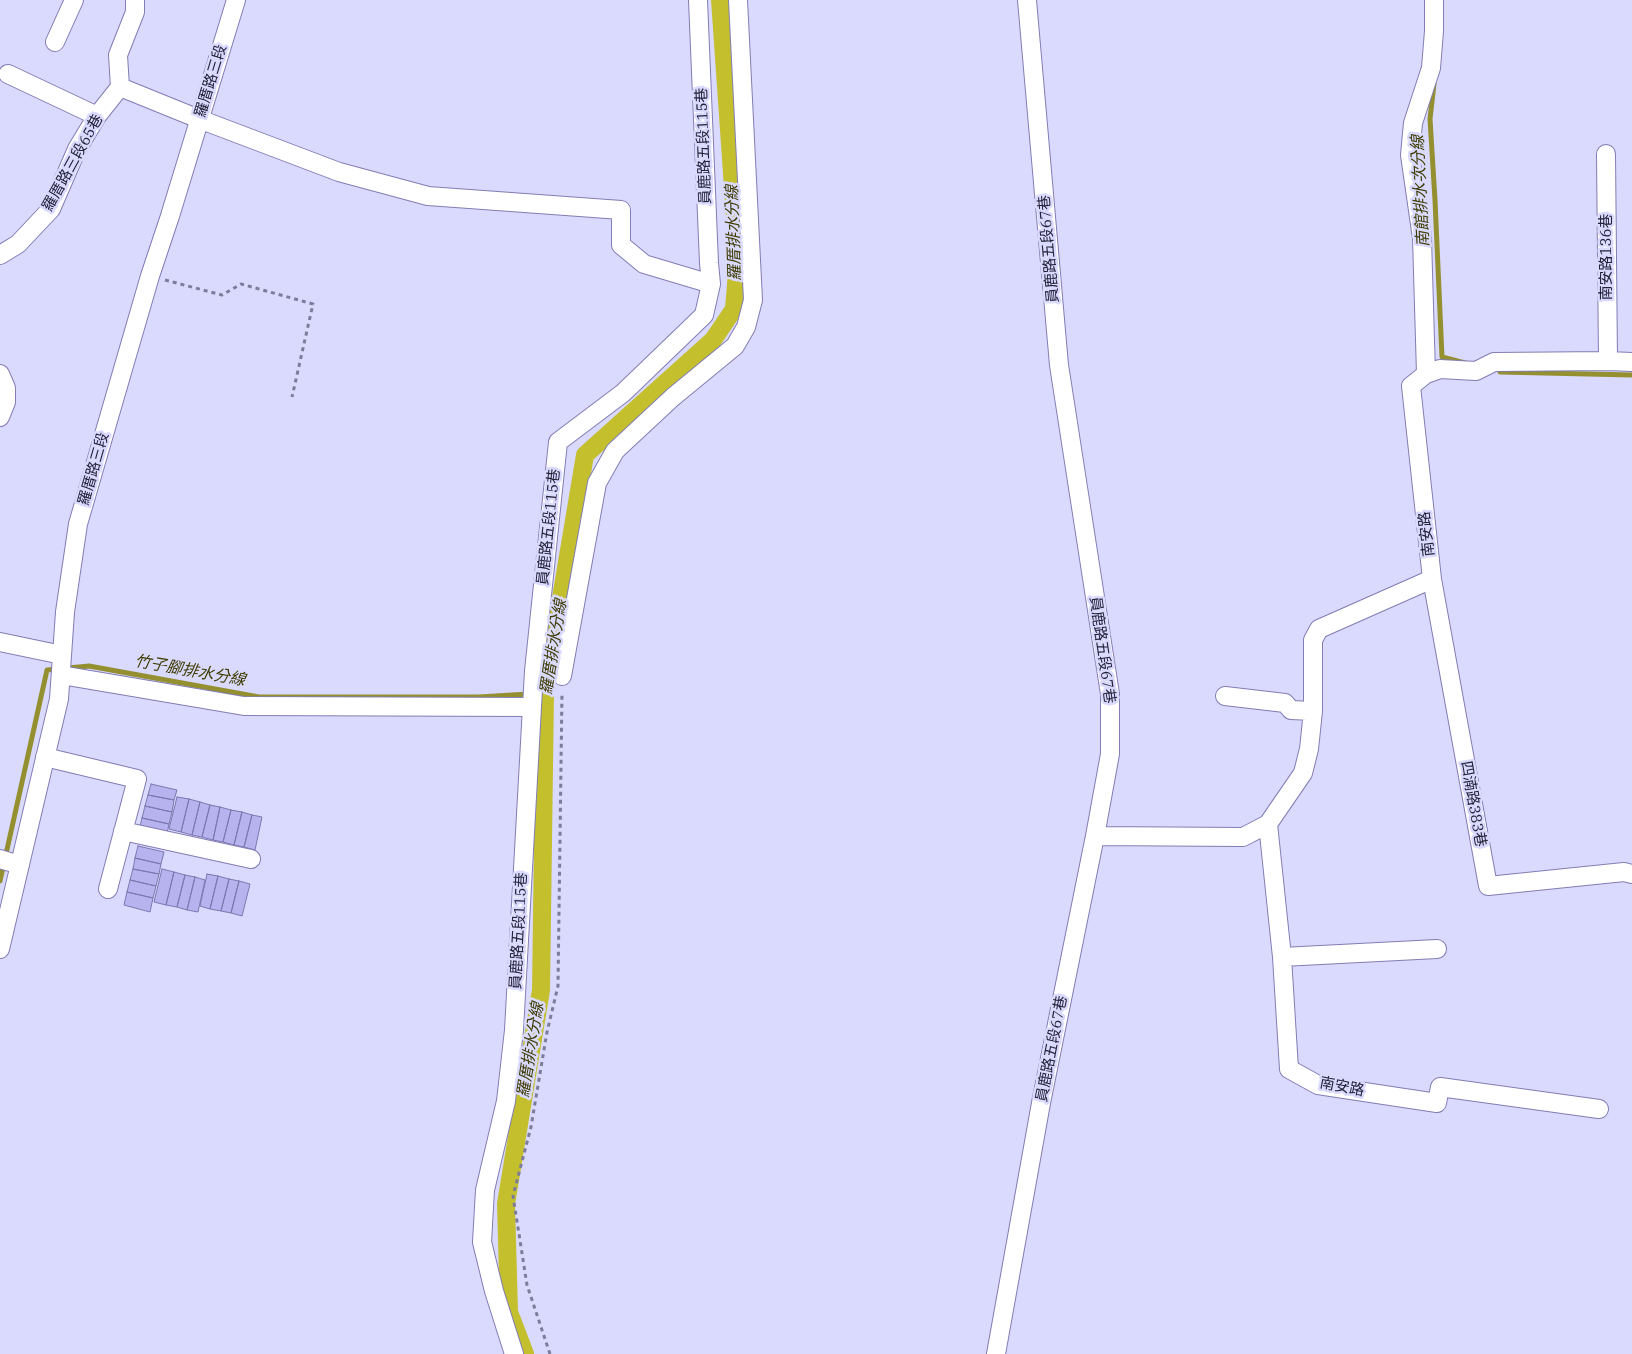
<!DOCTYPE html>
<meta charset="utf-8">
<style>
body{margin:0}
canvas{display:block;background:#dad9fe}
</style>
<canvas width="1632" height="1354"></canvas>
<script>
const c = document.querySelector('canvas').getContext('2d');
c.lineJoin = 'round';
const shape = rows => new Path2D(rows.map(r => 'M' + r).join(''));
function strokePath(path, color, width, dash) { c.strokeStyle = color; c.lineWidth = width; c.lineCap = dash ? 'butt' : 'round'; c.setLineDash(dash || []); c.stroke(path); }
function paint(path, color) { c.fillStyle = color; c.fill(path, 'evenodd'); }
function write(font, color, halo, rows, align = 'center') {
  c.font = font + ' "IBM Plex Serif","Noto Sans TC",serif'; c.lineWidth = 5; c.setLineDash([]); c.textBaseline = 'middle'; c.strokeStyle = halo; c.fillStyle = color; for (const [text, x, y, turn = 0] of rows) {
    c.save(); c.translate(x, y); c.rotate((+turn || 0) * Math.PI / 180); c.textAlign = isNaN(turn) ? turn : align; if (halo) c.strokeText(text, 0, 0); c.fillText(text, 0, 0); c.restore();
  }
}
strokePath(shape([
 [1434,84,1430,119,1435,200,1442,357,1465,363],
 [1500,372,1632,375],
 [0,881,47,670,89,666,259,697,479,697,545,693]
]), '#949030', 5);
strokePath(shape([
 [525,1354,509,1312,506,1204,541,990,545,693,585,455,713,340,734,309,738,260,720,0]
]), '#c4bf2d', 18);
const building = shape([
 [151,784,177,790,174,800,148,795,151,784],
 [148,795,174,800,172,812,145,806,148,795],
 [177,797,189,799,181,832,169,829,177,797],
 [189,799,200,802,192,835,181,832,189,799],
 [200,802,210,805,202,837,192,835,200,802],
 [210,805,220,807,213,840,202,837,210,805],
 [145,806,172,812,169,824,142,818,145,806],
 [220,807,231,810,223,842,213,840,220,807],
 [231,810,242,812,234,845,223,842,231,810],
 [242,812,252,815,244,847,234,845,242,812],
 [252,815,262,817,255,850,244,847,252,815],
 [142,818,169,824,166,838,139,831,142,818],
 [138,846,164,852,161,864,135,858,138,846],
 [135,858,161,864,159,874,133,869,135,858],
 [133,869,159,874,156,886,130,880,133,869],
 [162,869,174,872,166,905,154,902,162,869],
 [174,872,185,875,177,907,166,905,174,872],
 [207,874,218,876,210,909,200,906,207,874],
 [185,875,195,877,187,910,177,907,185,875],
 [218,876,229,879,221,911,210,909,218,876],
 [195,877,205,880,198,912,187,910,195,877],
 [229,879,239,881,231,913,221,911,229,879],
 [130,880,156,886,153,898,127,892,130,880],
 [239,881,250,884,242,916,231,913,239,881],
 [127,892,153,898,150,912,124,905,127,892]
]);
paint(building, '#b7b3ef');
strokePath(building, '#7c78af', 1);
const minor = shape([
 [55,42,74,0],
 [8,74,97,116],
 [120,87,199,119,339,172,428,196,621,210,621,245,644,264,711,284],
 [120,87,118,55,135,12,135,0],
 [1606,154,1608,361],
 [0,255,18,244,51,209,77,149,97,116,120,87],
 [0,374,6,388,6,402,0,417],
 [1426,374,1422,238,1410,155,1413,123,1431,68,1434,31,1434,0],
 [1432,579,1488,886,1624,872,1632,874],
 [0,642,62,655],
 [61,675,244,706,532,707],
 [562,676,597,483,615,451,673,397,735,346,746,327,753,300,738,0],
 [1225,696,1285,703,1291,710,1313,711],
 [45,757,137,779,108,889],
 [1268,824,1282,957,1289,1069,1318,1085,1437,1103,1440,1087,1599,1109],
 [123,831,251,859],
 [1095,836,1243,837,1268,824,1303,773,1309,749,1313,711,1313,640,1319,629,1432,579,1411,386,1426,374,1440,369,1476,371,1494,362,1608,361,1632,362],
 [0,859,20,865],
 [0,949,59,699,65,612,78,524,150,276,170,216,236,0],
 [1282,957,1437,949],
 [514,1354,494,1291,482,1242,485,1190,506,1101,514,1030,534,671,558,442,623,393,704,315,711,284,709,263,698,0],
 [996,1354,1041,1103,1095,836,1110,754,1110,694,1059,365,1027,0]
]);
strokePath(minor, '#827db5', 20);
strokePath(shape([
 [165,280,222,295,241,284,313,304,292,397],
 [550,1354,527,1285,513,1196,531,1127,547,1032,558,986,562,692]
]), '#7d7c9a', 3, [4, 4]);
strokePath(minor, '#fff', 18);
write('15px', '#232138', '#dad9fe', [
 ["羅厝路三段",211,81,-73],
 ["員鹿路五段115巷",704,146,-92],
 ["羅厝路三段65巷",73,163,-61],
 ["員鹿路五段67巷",1049,249,-95],
 ["南安路136巷",1607,257,-90],
 ["羅厝路三段",94,469,-74],
 ["員鹿路五段115巷",549,527,-84],
 ["南安路",1427,534,-96],
 ["員鹿路五段67巷",1102,650,82],
 ["四湳路383巷",1473,804,80],
 ["員鹿路五段115巷",519,931,-87],
 ["員鹿路五段67巷",1052,1049,-79],
 ["南安路",1342,1087,11]
]);
write('italic 16px', '#3e3c00', '#dad9fe', [
 ["南館排水次分線",1421,191,-93],
 ["羅厝排水分線",734,233,-92],
 ["羅厝排水分線",554,647,-81],
 ["竹子腳排水分線",190,671,10],
 ["羅厝排水分線",531,1050,-81]
]);
</script>
